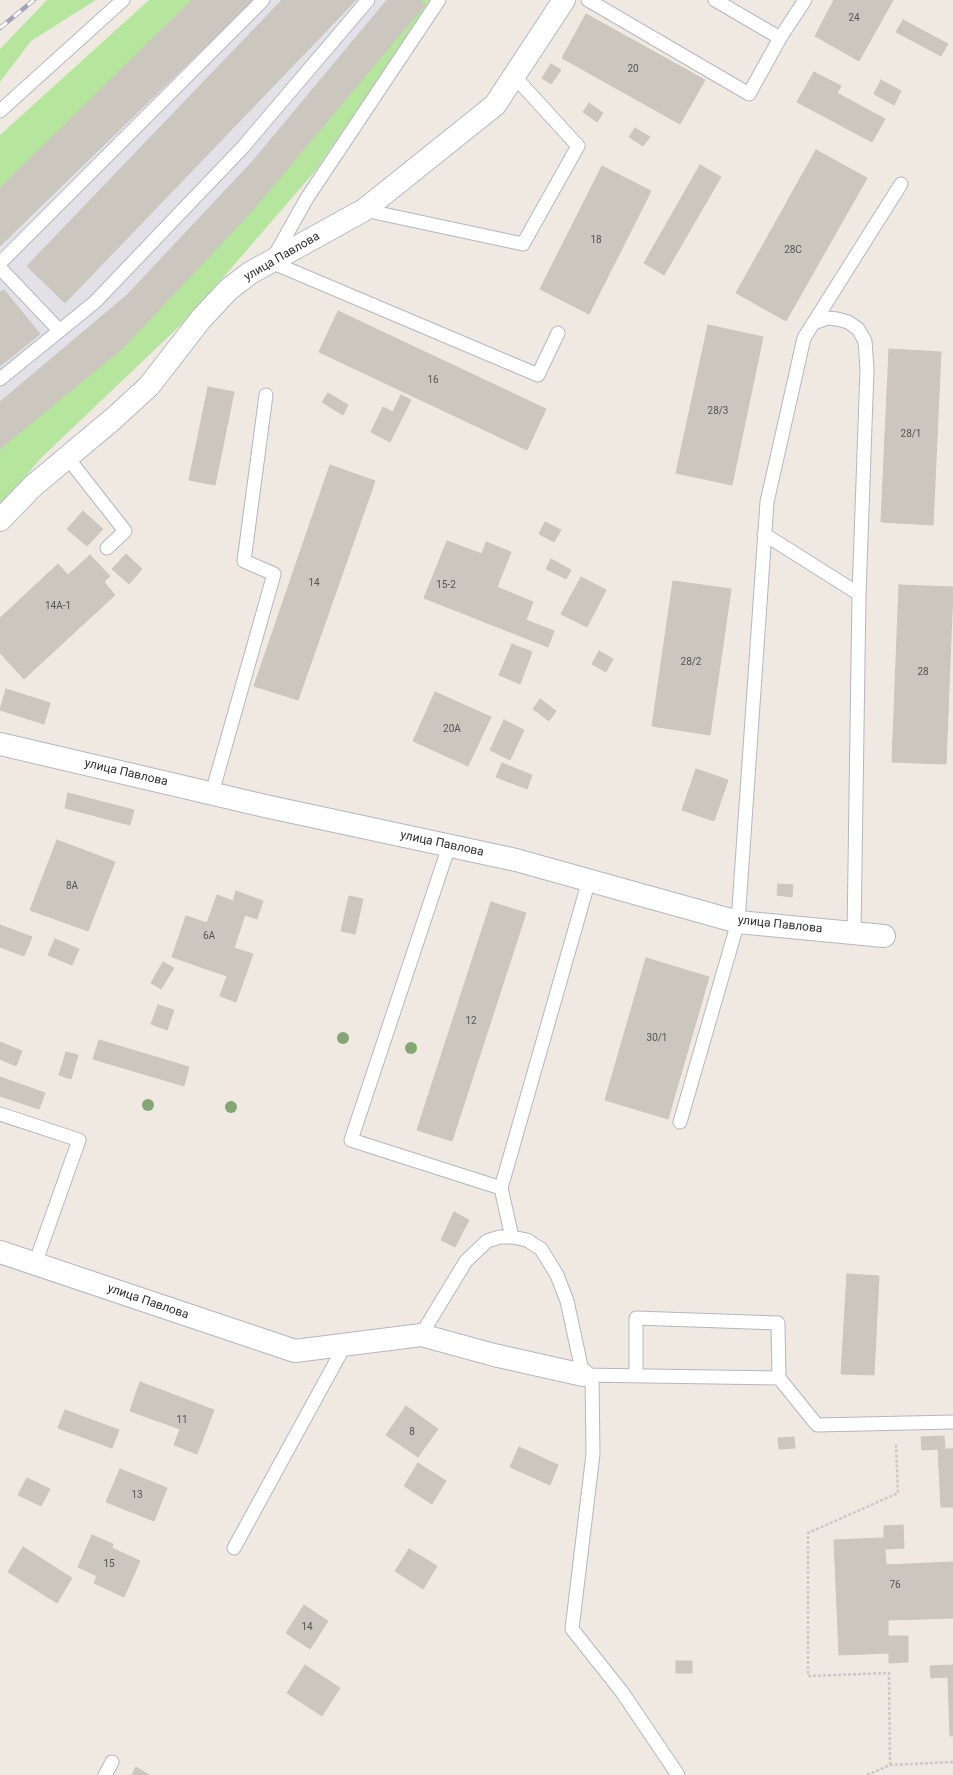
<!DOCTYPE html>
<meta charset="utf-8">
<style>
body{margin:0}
canvas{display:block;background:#efe9e1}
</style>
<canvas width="953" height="1775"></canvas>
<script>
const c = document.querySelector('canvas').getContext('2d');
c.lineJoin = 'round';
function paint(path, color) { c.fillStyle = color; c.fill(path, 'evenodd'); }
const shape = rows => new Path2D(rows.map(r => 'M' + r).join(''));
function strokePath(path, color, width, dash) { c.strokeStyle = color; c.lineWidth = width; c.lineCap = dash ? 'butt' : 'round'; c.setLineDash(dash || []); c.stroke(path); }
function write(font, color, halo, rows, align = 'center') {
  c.font = font + ' Roboto,sans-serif'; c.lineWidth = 4; c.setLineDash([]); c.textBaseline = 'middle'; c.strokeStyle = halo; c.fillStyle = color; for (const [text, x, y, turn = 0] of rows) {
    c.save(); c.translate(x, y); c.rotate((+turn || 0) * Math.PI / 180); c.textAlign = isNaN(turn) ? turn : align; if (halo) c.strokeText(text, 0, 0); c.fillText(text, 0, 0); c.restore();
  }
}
paint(shape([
 [192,0,419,0,425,5,253,210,122,349,0,449,0,188]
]), '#e3e1e8');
paint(shape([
 [47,0,96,0,31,41,0,82,0,49],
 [149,0,192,0,0,188,0,135],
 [419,0,432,0,316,170,189,317,39,460,0,509,0,449,122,349,253,210,425,5]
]), '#b6e59e');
const building = shape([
 [192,0,253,0,0,246,0,188,192,0],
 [282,0,356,0,65,303,27,266,282,0],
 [387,0,419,0,425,5,253,210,122,349,0,449,0,402,127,295,252,162,387,0],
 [834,0,893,0,859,61,815,36,834,0],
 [586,14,705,80,680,124,562,58,586,14],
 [903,20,948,44,941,56,896,32,903,20],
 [551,64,561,70,551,84,542,78,551,64],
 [814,72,841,86,837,93,885,119,872,142,797,102,814,72],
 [881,80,901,91,894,105,874,94,881,80],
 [589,103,603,113,597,122,583,112,589,103],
 [635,128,650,137,643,146,629,137,635,128],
 [816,150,867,178,786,321,736,293,816,150],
 [700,165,721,177,664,275,644,263,700,165],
 [602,166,651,191,589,314,540,289,602,166],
 [4,290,40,334,0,366,0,292,4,290],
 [338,311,546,409,527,450,319,352,338,311],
 [708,325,763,337,732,485,676,473,708,325],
 [889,349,941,352,933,525,881,522,889,349],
 [208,387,234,392,215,485,189,480,208,387],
 [328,393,348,405,343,415,322,402,328,393],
 [401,395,411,400,390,442,371,432,383,407,393,412,401,395],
 [330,465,375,481,298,700,254,686,330,465],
 [83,511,103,529,87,546,67,529,83,511],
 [545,522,561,530,554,542,539,534,545,522],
 [447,541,482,554,486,542,511,552,497,587,533,602,526,620,554,631,548,647,424,598,447,541],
 [126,554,142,569,129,584,112,569,126,554],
 [90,555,110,576,104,582,115,595,24,679,0,653,0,618,58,564,68,575,90,555],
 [551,559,571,570,566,579,546,569,551,559],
 [581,577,606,590,587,627,561,614,581,577],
 [673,581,731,589,710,735,652,726,673,581],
 [899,585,953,587,946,764,892,762,899,585],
 [512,644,532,652,520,684,499,675,512,644],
 [599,651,613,659,606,672,592,664,599,651],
 [6,689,50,703,44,724,0,710,6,689],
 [435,692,491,717,468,766,413,741,435,692],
 [540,699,556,711,549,721,533,709,540,699],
 [504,720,524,730,510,760,490,750,504,720],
 [502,763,532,775,527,789,496,777,502,763],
 [696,769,728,780,714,821,682,810,696,769],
 [68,793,134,810,130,825,65,808,68,793],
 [57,840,115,862,88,931,30,910,57,840],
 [778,884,793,885,792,897,777,895,778,884],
 [236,891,263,901,257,919,245,915,234,948,253,954,236,1002,220,996,227,976,172,957,186,916,207,923,217,895,233,901,236,891],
 [349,896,363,899,355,934,341,931,349,896],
 [491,902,526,913,452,1141,417,1130,491,902],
 [0,925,32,937,24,956,0,947,0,925],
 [55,939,79,949,72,965,48,955,55,939],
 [646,958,709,977,668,1119,605,1100,646,958],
 [163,962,174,968,161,989,151,983,163,962],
 [158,1005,174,1010,167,1030,151,1024,158,1005],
 [99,1040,189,1067,184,1086,93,1059,99,1040],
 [0,1042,22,1051,16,1066,0,1059,0,1042],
 [66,1052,78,1055,71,1079,59,1075,66,1052],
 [0,1077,45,1093,39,1109,0,1096,0,1077],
 [454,1212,469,1220,455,1247,441,1240,454,1212],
 [847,1274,879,1276,874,1375,841,1374,847,1274],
 [140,1382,214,1410,197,1454,174,1445,180,1429,130,1411,140,1382],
 [406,1406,438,1429,418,1457,386,1435,406,1406],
 [65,1410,119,1430,112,1448,58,1428,65,1410],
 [944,1436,945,1449,953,1449,953,1507,941,1507,938,1449,922,1450,921,1437,944,1436],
 [794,1437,795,1448,779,1449,778,1438,794,1437],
 [519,1447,558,1465,550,1485,510,1467,519,1447],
 [418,1463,446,1481,432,1504,404,1486,418,1463],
 [120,1469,167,1488,154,1521,106,1502,120,1469],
 [27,1478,50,1489,41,1506,18,1495,27,1478],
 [903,1525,904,1548,885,1549,886,1565,953,1562,953,1618,888,1620,888,1636,908,1636,908,1662,889,1663,889,1653,839,1655,834,1540,884,1538,884,1526,903,1525],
 [92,1535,113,1544,112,1548,140,1561,124,1597,94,1583,97,1576,78,1567,92,1535],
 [23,1547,72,1578,57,1603,8,1572,23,1547],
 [409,1549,437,1566,423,1589,395,1571,409,1549],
 [304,1605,328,1621,310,1649,286,1633,304,1605],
 [676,1661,692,1661,692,1673,676,1673,676,1661],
 [305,1665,340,1688,322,1716,287,1693,305,1665],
 [953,1665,953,1736,950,1736,948,1677,931,1678,930,1666,953,1665],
 [136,1767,149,1775,132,1775,136,1767]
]);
paint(building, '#cbc7bf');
strokePath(building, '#cbc5ba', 1);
const lane = shape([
 [439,0,307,198,271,262,538,375,558,333],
 [588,0,749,94,780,38],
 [715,0,780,38,805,0],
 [0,111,123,0],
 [364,210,523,244,578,146,514,76],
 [0,263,263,0],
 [0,268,59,330],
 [814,323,827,318,837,319,848,322,858,329,865,341,867,369,859,594,854,933],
 [0,379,95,302,243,147,368,0],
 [67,457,125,531,107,548],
 [764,534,859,594],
 [212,793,274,574,244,561,266,395],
 [449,846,351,1140,501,1188],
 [0,1114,79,1140,35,1264],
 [680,1122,738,922,767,502,804,338,901,184],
 [512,1237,527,1240,541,1249,557,1275,567,1301,583,1375,779,1378,778,1323,636,1318,636,1376],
 [421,1335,466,1261,487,1241,500,1237,512,1237,501,1188,589,880],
 [592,1375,593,1454,572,1629,622,1692,678,1775],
 [779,1378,817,1425,953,1422],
 [234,1548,345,1345],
 [105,1775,112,1762]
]);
const street = shape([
 [0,520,33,486,113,419,149,386,201,319,228,290,250,273,364,210,495,105,564,0],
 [0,744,265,806,516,860,738,922,884,936],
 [0,1252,295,1351,421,1335,494,1355,583,1375]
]);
strokePath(lane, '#b4b7c1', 15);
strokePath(street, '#b4b7c1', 24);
strokePath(shape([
 [890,1765,889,1673,808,1676,808,1533,898,1493,896,1444],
 [867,1775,890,1765,953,1762]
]), '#c9c9c9', 2.5, [3, 2]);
strokePath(lane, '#fff', 13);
strokePath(street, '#fff', 22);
const rail = shape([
 [0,28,34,0]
]);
strokePath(rail, '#a3a6b8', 4.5);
strokePath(rail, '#fff', 3, [9]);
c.fillStyle = '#84a574';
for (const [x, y] of [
 [343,1038],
 [411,1048],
 [148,1105],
 [231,1107]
]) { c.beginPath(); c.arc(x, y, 6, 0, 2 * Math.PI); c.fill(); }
write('10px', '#555452', null, [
 ["24",854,18],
 ["20",633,69],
 ["18",596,240],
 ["28С",793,250],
 ["16",433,380],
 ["28/3",718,411],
 ["28/1",911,434],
 ["14",314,583],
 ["15-2",446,585],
 ["14А-1",58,606],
 ["28/2",691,662],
 ["28",923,672],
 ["20А",452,729],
 ["8А",72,886],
 ["6А",209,936],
 ["12",471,1021],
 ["30/1",657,1038],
 ["11",182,1420],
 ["8",412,1432],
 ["13",137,1495],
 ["15",109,1564],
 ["76",895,1585],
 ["14",307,1627]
]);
write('12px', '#2e2e2e', '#fff', [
 ["улица Павлова",282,257,-30],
 ["улица Павлова",126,773,13],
 ["улица Павлова",442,844,12],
 ["улица Павлова",780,925,6],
 ["улица Павлова",148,1302,19]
]);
</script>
